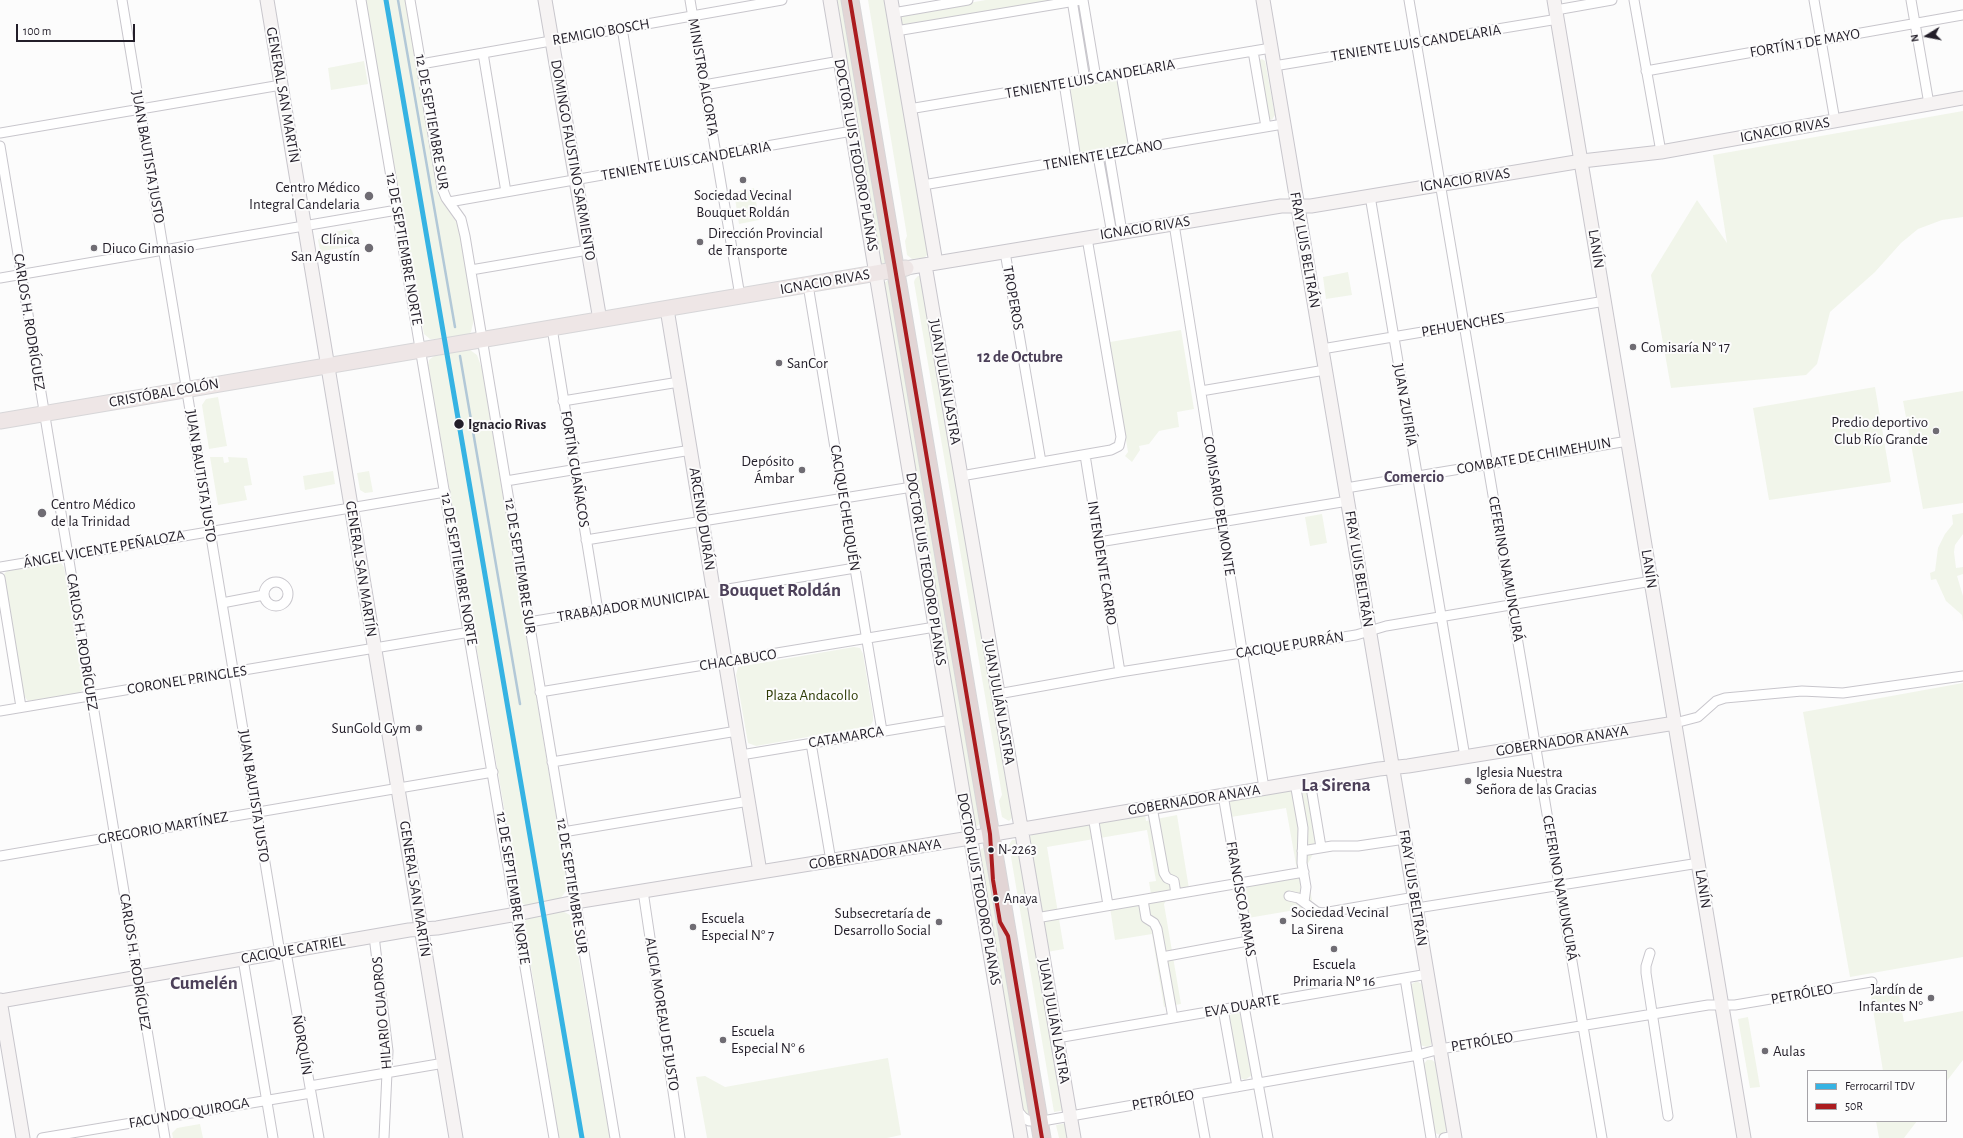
<!DOCTYPE html>
<meta charset="utf-8">
<style>
body{margin:0}
#map{position:relative;width:1963px;height:1138px;overflow:hidden;background:#fcfcfc;font-family:"Alegreya Sans",sans-serif}
canvas{display:block}
.legend{position:absolute;left:1807px;top:1070px;width:140px;height:52px;box-sizing:border-box;background:#fcfcfc;border:1px solid #a5a3a8;margin:0;padding:5px 7px;list-style:none;font-size:12px;color:#231e29}
.legend li{display:flex;align-items:center;gap:8px;height:20px}
.legend b{width:20px;border:1px solid #a5a3a8}
.north{position:absolute;left:1907px;top:16px;width:40px;height:40px;-webkit-text-stroke:3px #fcfcfc;paint-order:stroke;rotate:260deg;font-size:11px;font-weight:700;line-height:16px;text-align:center;color:#231e29}
.north::after{content:'';display:block;margin:auto;width:14px;height:18px;background:#231e29;clip-path:polygon(50% 0,100% 100%,50% 72%,0 100%)}
.scale{position:absolute;left:16px;top:24px;width:119px;height:18px;box-sizing:border-box;border:2px solid #231e29;border-top:0;padding-left:5px;font-size:12px;line-height:14px;white-space:nowrap;color:#231e29;-webkit-text-stroke:3px #fcfcfc;paint-order:stroke}
</style>
<div id="map">
<canvas width="1963" height="1138"></canvas>
<ul class="legend">
<li><b style="height:5px;background:#36b3e3"></b>Ferrocarril TDV</li>
<li><b style="height:5px;background:#ab1c1f"></b>50R</li>
</ul>
<div class="north">N</div>
<div class="scale">100 m</div>
</div>
<script>
const c = document.querySelector('canvas').getContext('2d');
c.lineJoin = 'round';
function paint(path, color) { c.fillStyle = color; c.fill(path, 'evenodd'); }
const shape = rows => new Path2D(rows.map(r => 'M' + r).join(''));
function strokePath(path, color, width, dash) { c.strokeStyle = color; c.lineWidth = width; c.lineCap = dash ? 'butt' : 'round'; c.setLineDash(dash || []); c.stroke(path); }
function write(font, color, halo, rows, align = 'center') {
  c.font = font + ' "Alegreya Sans",sans-serif'; c.lineWidth = 4; c.setLineDash([]); c.textBaseline = 'middle'; c.strokeStyle = halo; c.fillStyle = color; for (const [text, x, y, turn = 0] of rows) {
    c.save(); c.translate(x, y); c.rotate((+turn || 0) * Math.PI / 180); c.textAlign = isNaN(turn) ? turn : align; if (halo) c.strokeText(text, 0, 0); c.fillText(text, 0, 0); c.restore();
  }
}
paint(shape([
 [365,0,405,0,439,194,443,202,457,223,461,236,474,319,471,332,467,336,461,338,430,339,424,334],
 [833,0,843,0,885,264,881,265],
 [868,0,885,0,929,253,924,258,912,259,907,255,905,241,907,236],
 [986,0,1058,0,902,25,901,24,900,17,904,14],
 [1078,10,1081,10,1089,69,1087,68],
 [1262,59,1265,61,1275,115,1272,120,1268,118,1259,60],
 [364,61,368,84,331,90,328,68],
 [1111,80,1116,81,1118,84,1128,142,1122,147,1083,153,1079,150,1069,90,1075,86],
 [1963,111,1963,217,1942,220,1918,229,1901,243,1875,272,1830,312,1817,364,1806,375,1671,388,1651,275,1697,200,1727,243,1713,155],
 [1106,163,1116,223,1115,224,1114,224,1103,165],
 [754,188,759,220,739,224,734,192],
 [351,229,359,245,323,251,323,255,321,255,318,240,323,234],
 [1348,272,1352,295,1326,299,1323,277],
 [918,276,922,276,1013,817,1009,821,1002,817,999,801,1002,795,914,282,915,279],
 [888,280,890,280,981,823,976,827,975,827,884,283],
 [1181,330,1194,409,1177,412,1179,427,1159,431,1149,444,1139,446,1140,450,1132,462,1125,456,1128,452,1110,342],
 [470,350,477,355,482,369,567,882,566,891,560,899,526,906,520,901,428,365,429,360,434,356],
 [1875,387,1891,482,1769,500,1753,408],
 [1963,391,1963,503,1923,509,1903,401],
 [218,397,227,446,209,449,202,405,206,399],
 [210,457,223,457,224,463,229,462,228,457,247,458,252,485,244,486,247,500,218,505],
 [333,471,335,484,305,490,303,476],
 [369,471,373,492,365,493,360,490,357,473],
 [1963,513,1963,534,1955,545,1954,552,1956,568,1963,567,1963,574,1957,576,1963,596,1963,622,1962,615,1946,601,1936,579,1931,580,1930,573,1935,571,1938,548,1945,534,1953,524,1952,515],
 [1322,514,1327,543,1310,546,1305,517],
 [57,562,61,563,64,567,84,688,79,693,28,701,24,696,3,575,7,571],
 [854,647,860,648,863,654,873,715,873,721,870,726,756,746,748,743,736,675,738,667],
 [1963,683,1963,957,1850,977,1803,712],
 [1313,786,1321,839,1306,867,1312,900,1301,909,1248,918,1241,880,1297,870,1286,808,1231,817,1229,803,1232,800],
 [1145,814,1146,821,1177,815,1190,895,1167,899,1164,904,1181,1004,1164,1007,1152,934,1115,940,1109,901,1151,894,1149,882,1156,881,1147,830,1047,847,1064,949,1047,952,1029,837,1033,834],
 [1012,840,1017,840,1065,1110,1054,1112,1009,845],
 [985,847,1032,1113,1030,1117,1023,1114,980,852,981,849],
 [562,911,570,915,573,925,610,1138,559,1138,524,924,525,921,529,918],
 [1417,981,1423,985,1432,1041,1431,1045,1427,1047,1420,1045,1410,985],
 [1897,985,1904,1022,1963,1011,1963,1060,1946,1082,1946,1071,1883,1071,1870,991],
 [1234,1012,1241,1014,1252,1075,1245,1080,1240,1078,1228,1017],
 [1748,1017,1760,1087,1750,1088,1738,1019],
 [888,1058,901,1135,887,1138,707,1138,696,1077,705,1076,725,1087],
 [1427,1060,1432,1060,1436,1063,1447,1128,1445,1133,1441,1135,1437,1134,1434,1131,1423,1065],
 [1876,1121,1917,1121,1904,1138,1879,1138],
 [1067,1123,1069,1138,1059,1138,1056,1125],
 [200,1124,203,1138,173,1138,172,1133,177,1128]
]), '#f1f5ea');
strokePath(shape([
 [398,0,455,327],
 [460,356,520,704]
]), '#b2c8d7', 2.5);
const street = shape([
 [122,0,280,953],
 [361,0,554,1138],
 [410,0,442,188,446,198,461,219,465,236,615,1138],
 [690,0,740,296],
 [1072,0,1085,80],
 [1083,0,1096,78],
 [1409,0,1602,1138],
 [1634,0,1661,152],
 [1814,0,1835,121],
 [1911,0,1929,104],
 [1556,10,1612,0],
 [893,13,968,0],
 [622,28,645,168],
 [896,31,1081,0],
 [1253,51,1266,127],
 [483,53,506,192],
 [421,64,782,0],
 [1274,66,1558,19],
 [1646,71,1963,15],
 [1121,74,1134,149],
 [1064,83,1076,159],
 [704,85,840,61],
 [909,109,1271,48],
 [0,133,281,85],
 [0,146,165,1138],
 [1109,154,1122,232],
 [1098,156,1112,234],
 [923,185,1283,124],
 [1370,196,1465,757],
 [449,202,852,131],
 [1174,224,1264,788],
 [1005,252,1041,462],
 [471,270,588,250],
 [0,278,397,210],
 [808,285,882,731],
 [552,328,598,611],
 [1322,349,1605,301],
 [1201,391,1325,370],
 [563,401,679,382],
 [1085,455,1120,672],
 [961,476,1111,450,1119,446,1121,437,1087,238],
 [506,481,691,450],
 [1346,488,1628,441],
 [586,540,912,487],
 [1099,542,1348,501],
 [0,567,445,492],
 [0,578,21,707],
 '264 594a12 12 0 1 1 24 0a12 12 0 1 1-24 0Z',
 [222,603,264,595],
 [529,622,855,568],
 [540,692,935,627],
 [998,694,1120,672,1356,635,1386,626,1652,581],
 [0,711,470,632],
 [1675,723,1698,717,1716,701,1725,698,1802,691,1843,693,1963,676],
 [811,743,831,861],
 [741,755,951,720],
 [552,762,737,731],
 [1310,781,1321,847],
 [1295,783,1303,828,1302,863,1306,887,1304,902],
 [1223,795,1259,1003],
 [1152,807,1164,873,1167,878,1174,881,1176,894],
 [1093,816,1108,905],
 [563,832,749,801],
 [1302,851,1332,846,1358,846,1405,839],
 [0,856,493,772],
 [643,891,680,1138],
 [1289,896,1298,898,1317,912,1323,913,1415,897],
 [1143,900,1146,918,1154,923,1157,929,1173,1018],
 [1417,908,1699,863],
 [1036,918,1304,872],
 [374,936,388,1051,384,1138],
 [286,952,319,1138],
 [1650,953,1646,966,1646,973,1668,1116],
 [1162,957,1248,941],
 [243,959,273,1138],
 [1405,978,1431,1138],
 [1244,1006,1268,1138],
 [1223,1009,1237,1087],
 [1057,1038,1428,974],
 [310,1086,444,1063],
 [1197,1094,1205,1138],
 [1017,1110,1023,1117,1029,1121,1048,1120,1418,1055,1440,1049,1708,1005,1735,1005,1872,982],
 [42,1138,311,1093],
 [1444,1138,1455,1136]
]);
const secondary = shape([
 [267,0,456,1138],
 [545,0,600,320],
 [830,0,1021,1138],
 [891,0,936,263],
 [1263,0,1455,1138],
 [1554,0,1744,1138],
 [925,265,1074,1138],
 [906,268,1281,206,1311,206,1582,161,1661,152,1963,98],
 [667,309,760,872],
 [0,1000,23,1138],
 [0,1001,409,930,437,928,517,914,575,902,970,838,1379,769,1408,766,1675,723]
]);
const primary = shape([
 [0,421,906,268]
]);
const highway = shape([
 [850,0,1042,1138]
]);
strokePath(street, '#c8c6cc', 11);
strokePath(secondary, '#c8c6cc', 15);
strokePath(primary, '#d7d6d8', 17);
strokePath(highway, '#d7d6d8', 19);
strokePath(street, '#fff', 9);
strokePath(secondary, '#f6f3f3', 13);
strokePath(primary, '#eee6e6', 15);
strokePath(highway, '#e2d5d5', 17);
strokePath(shape([
 [850,0,990,834,993,880,1000,922,1008,936,1042,1138]
]), '#ab1c1f', 4);
strokePath(shape([
 [386,0,582,1138]
]), '#36b3e3', 5);
for (const [x, y, r, color] of [
 [743,180,4,"#6f6c73"],
 [369,196,5,"#6f6c73"],
 [700,242,4,"#6f6c73"],
 [94,248,4,"#6f6c73"],
 [369,248,5,"#6f6c73"],
 [1633,347,4,"#6f6c73"],
 [779,363,4,"#6f6c73"],
 [459,424,5.5,"#231e29"],
 [1936,431,4,"#6f6c73"],
 [802,470,4,"#6f6c73"],
 [42,513,5,"#6f6c73"],
 [419,728,4,"#6f6c73"],
 [1468,781,4,"#6f6c73"],
 [991,850,3.5,"#231e29"],
 [996,899,3.5,"#231e29"],
 [1283,921,4,"#6f6c73"],
 [939,922,4,"#6f6c73"],
 [693,927,4,"#6f6c73"],
 [1334,949,4,"#6f6c73"],
 [1931,998,4,"#6f6c73"],
 [723,1040,4,"#6f6c73"],
 [1765,1051,4,"#6f6c73"]
]) { const dot = new Path2D(); dot.arc(x, y, r, 0, 2 * Math.PI); c.fillStyle = color; c.fill(dot); strokePath(dot, '#fcfcfc', 1.5); }
write('14px', '#231e29', '#fcfcfc', [
 ["N-2263",998,850],
 ["Anaya",1004,899]
], 'left');
write('15px', '#231e29', '#fcfcfc', [
 ["REMIGIO BOSCH",601,32,-10],
 ["TENIENTE LUIS CANDELARIA",1416,43,-9],
 ["FORTÍN 1 DE MAYO",1805,43,-10],
 ["MINISTRO ALCORTA",703,77,80],
 ["TENIENTE LUIS CANDELARIA",1090,79,-10],
 ["GENERAL SAN MARTÍN",283,95,80],
 ["12 DE SEPTIEMBRE SUR",432,122,80],
 ["IGNACIO RIVAS",1785,130,-10],
 ["DOCTOR LUIS TEODORO PLANAS",856,155,80],
 ["TENIENTE LEZCANO",1103,155,-10],
 ["JUAN BAUTISTA JUSTO",148,157,80],
 ["DOMINGO FAUSTINO SARMIENTO",573,160,80],
 ["TENIENTE LUIS CANDELARIA",686,161,-10],
 ["IGNACIO RIVAS",1465,180,-9],
 ["IGNACIO RIVAS",1145,228,-9],
 ["12 DE SEPTIEMBRE NORTE",404,249,80],
 ["LANÍN",1596,249,81],
 ["FRAY LUIS BELTRÁN",1305,250,80],
 ["IGNACIO RIVAS",825,282,-10],
 ["TROPEROS",1013,298,80],
 ["CARLOS H. RODRÍGUEZ",29,322,81],
 ["PEHUENCHES",1463,325,-10],
 ["JUAN JULIÁN LASTRA",945,382,80],
 ["CRISTÓBAL COLÓN",164,393,-10],
 ["JUAN ZUFIRÍA",1405,405,80],
 ["COMBATE DE CHIMEHUIN",1534,456,-10],
 ["FORTÍN GUAÑACOS",575,469,81],
 ["JUAN BAUTISTA JUSTO",201,476,81],
 ["COMISARIO BELMONTE",1219,506,81],
 ["CACIQUE CHEUQUÉN",845,508,81],
 ["ARCENIO DURÁN",702,519,81],
 ["ÁNGEL VICENTE PEÑALOZA",104,549,-10],
 ["INTENDENTE CARRO",1102,563,81],
 ["12 DE SEPTIEMBRE SUR",520,566,81],
 ["GENERAL SAN MARTÍN",361,569,81],
 ["12 DE SEPTIEMBRE NORTE",459,569,80],
 ["DOCTOR LUIS TEODORO PLANAS",926,569,81],
 ["FRAY LUIS BELTRÁN",1359,569,81],
 ["CEFERINO NAMUNCURÁ",1506,569,80],
 ["LANÍN",1649,569,81],
 ["TRABAJADOR MUNICIPAL",633,605,-9],
 ["CARLOS H. RODRÍGUEZ",82,642,81],
 ["CACIQUE PURRÁN",1290,645,-9],
 ["CHACABUCO",738,660,-9],
 ["CORONEL PRINGLES",187,680,-9],
 ["JUAN JULIÁN LASTRA",999,702,80],
 ["CATAMARCA",846,737,-9],
 ["GOBERNADOR ANAYA",1562,741,-9],
 ["JUAN BAUTISTA JUSTO",254,796,81],
 ["GOBERNADOR ANAYA",1194,800,-9],
 ["GREGORIO MARTÍNEZ",163,828,-10],
 ["GOBERNADOR ANAYA",875,854,-9],
 ["12 DE SEPTIEMBRE SUR",572,886,81],
 ["12 DE SEPTIEMBRE NORTE",513,888,81],
 ["FRAY LUIS BELTRÁN",1413,888,81],
 ["CEFERINO NAMUNCURÁ",1560,888,80],
 ["GENERAL SAN MARTÍN",415,889,81],
 ["DOCTOR LUIS TEODORO PLANAS",979,889,80],
 ["LANÍN",1703,889,81],
 ["FRANCISCO ARMAS",1241,899,80],
 ["CACIQUE CATRIEL",293,950,-10],
 ["CARLOS H. RODRÍGUEZ",135,962,81],
 ["PETRÓLEO",1802,994,-10],
 ["EVA DUARTE",1242,1006,-10],
 ["HILARIO CUADROS",382,1013,-95],
 ["ALICIA MOREAU DE JUSTO",662,1014,81],
 ["JUAN JULIÁN LASTRA",1054,1021,80],
 ["PETRÓLEO",1482,1042,-9],
 ["ÑORQUÍN",302,1045,80],
 ["PETRÓLEO",1163,1100,-10],
 ["FACUNDO QUIROGA",189,1113,-10]
]);
write('15px', '#231e29', '#fcfcfc', [
 ["Centro Médico",360,187,"right"],
 ["Integral Candelaria",360,204,"right"],
 ["Sociedad Vecinal",743,195,"center"],
 ["Bouquet Roldán",743,212,"center"],
 ["Dirección Provincial",708,233],
 ["de Transporte",708,250],
 ["Clínica",360,239,"right"],
 ["San Agustín",360,256,"right"],
 ["Diuco Gimnasio",102,248],
 ["Comisaría N° 17",1641,347],
 ["SanCor",787,363],
 ["Predio deportivo",1928,422,"right"],
 ["Club Río Grande",1928,439,"right"],
 ["Depósito",794,461,"right"],
 ["Ámbar",794,478,"right"],
 ["Centro Médico",51,504],
 ["de la Trinidad",51,521],
 ["SunGold Gym",411,728,"right"],
 ["Iglesia Nuestra",1476,772],
 ["Señora de las Gracias",1476,789],
 ["Sociedad Vecinal",1291,912],
 ["La Sirena",1291,929],
 ["Subsecretaría de",931,913,"right"],
 ["Desarrollo Social",931,930,"right"],
 ["Escuela",701,918],
 ["Especial N° 7",701,935],
 ["Escuela",1334,964,"center"],
 ["Primaria Nº 16",1334,981,"center"],
 ["Jardín de",1923,989,"right"],
 ["Infantes N°",1923,1006,"right"],
 ["Escuela",731,1031],
 ["Especial N° 6",731,1048],
 ["Aulas",1773,1051]
], 'left');
write('bold 15px', '#231e29', '#fcfcfc', [
 ["Ignacio Rivas",468,424]
], 'left');
write('15px', '#2f3c06', '#fcfcfc', [
 ["Plaza Andacollo",812,695]
]);
write('bold 16px', '#4c4059', '#fcfcfc', [
 ["12 de Octubre",1020,357],
 ["Comercio",1414,477]
]);
write('bold 19px', '#4c4059', '#fcfcfc', [
 ["Bouquet Roldán",780,590],
 ["La Sirena",1336,785],
 ["Cumelén",204,983]
]);
</script>
